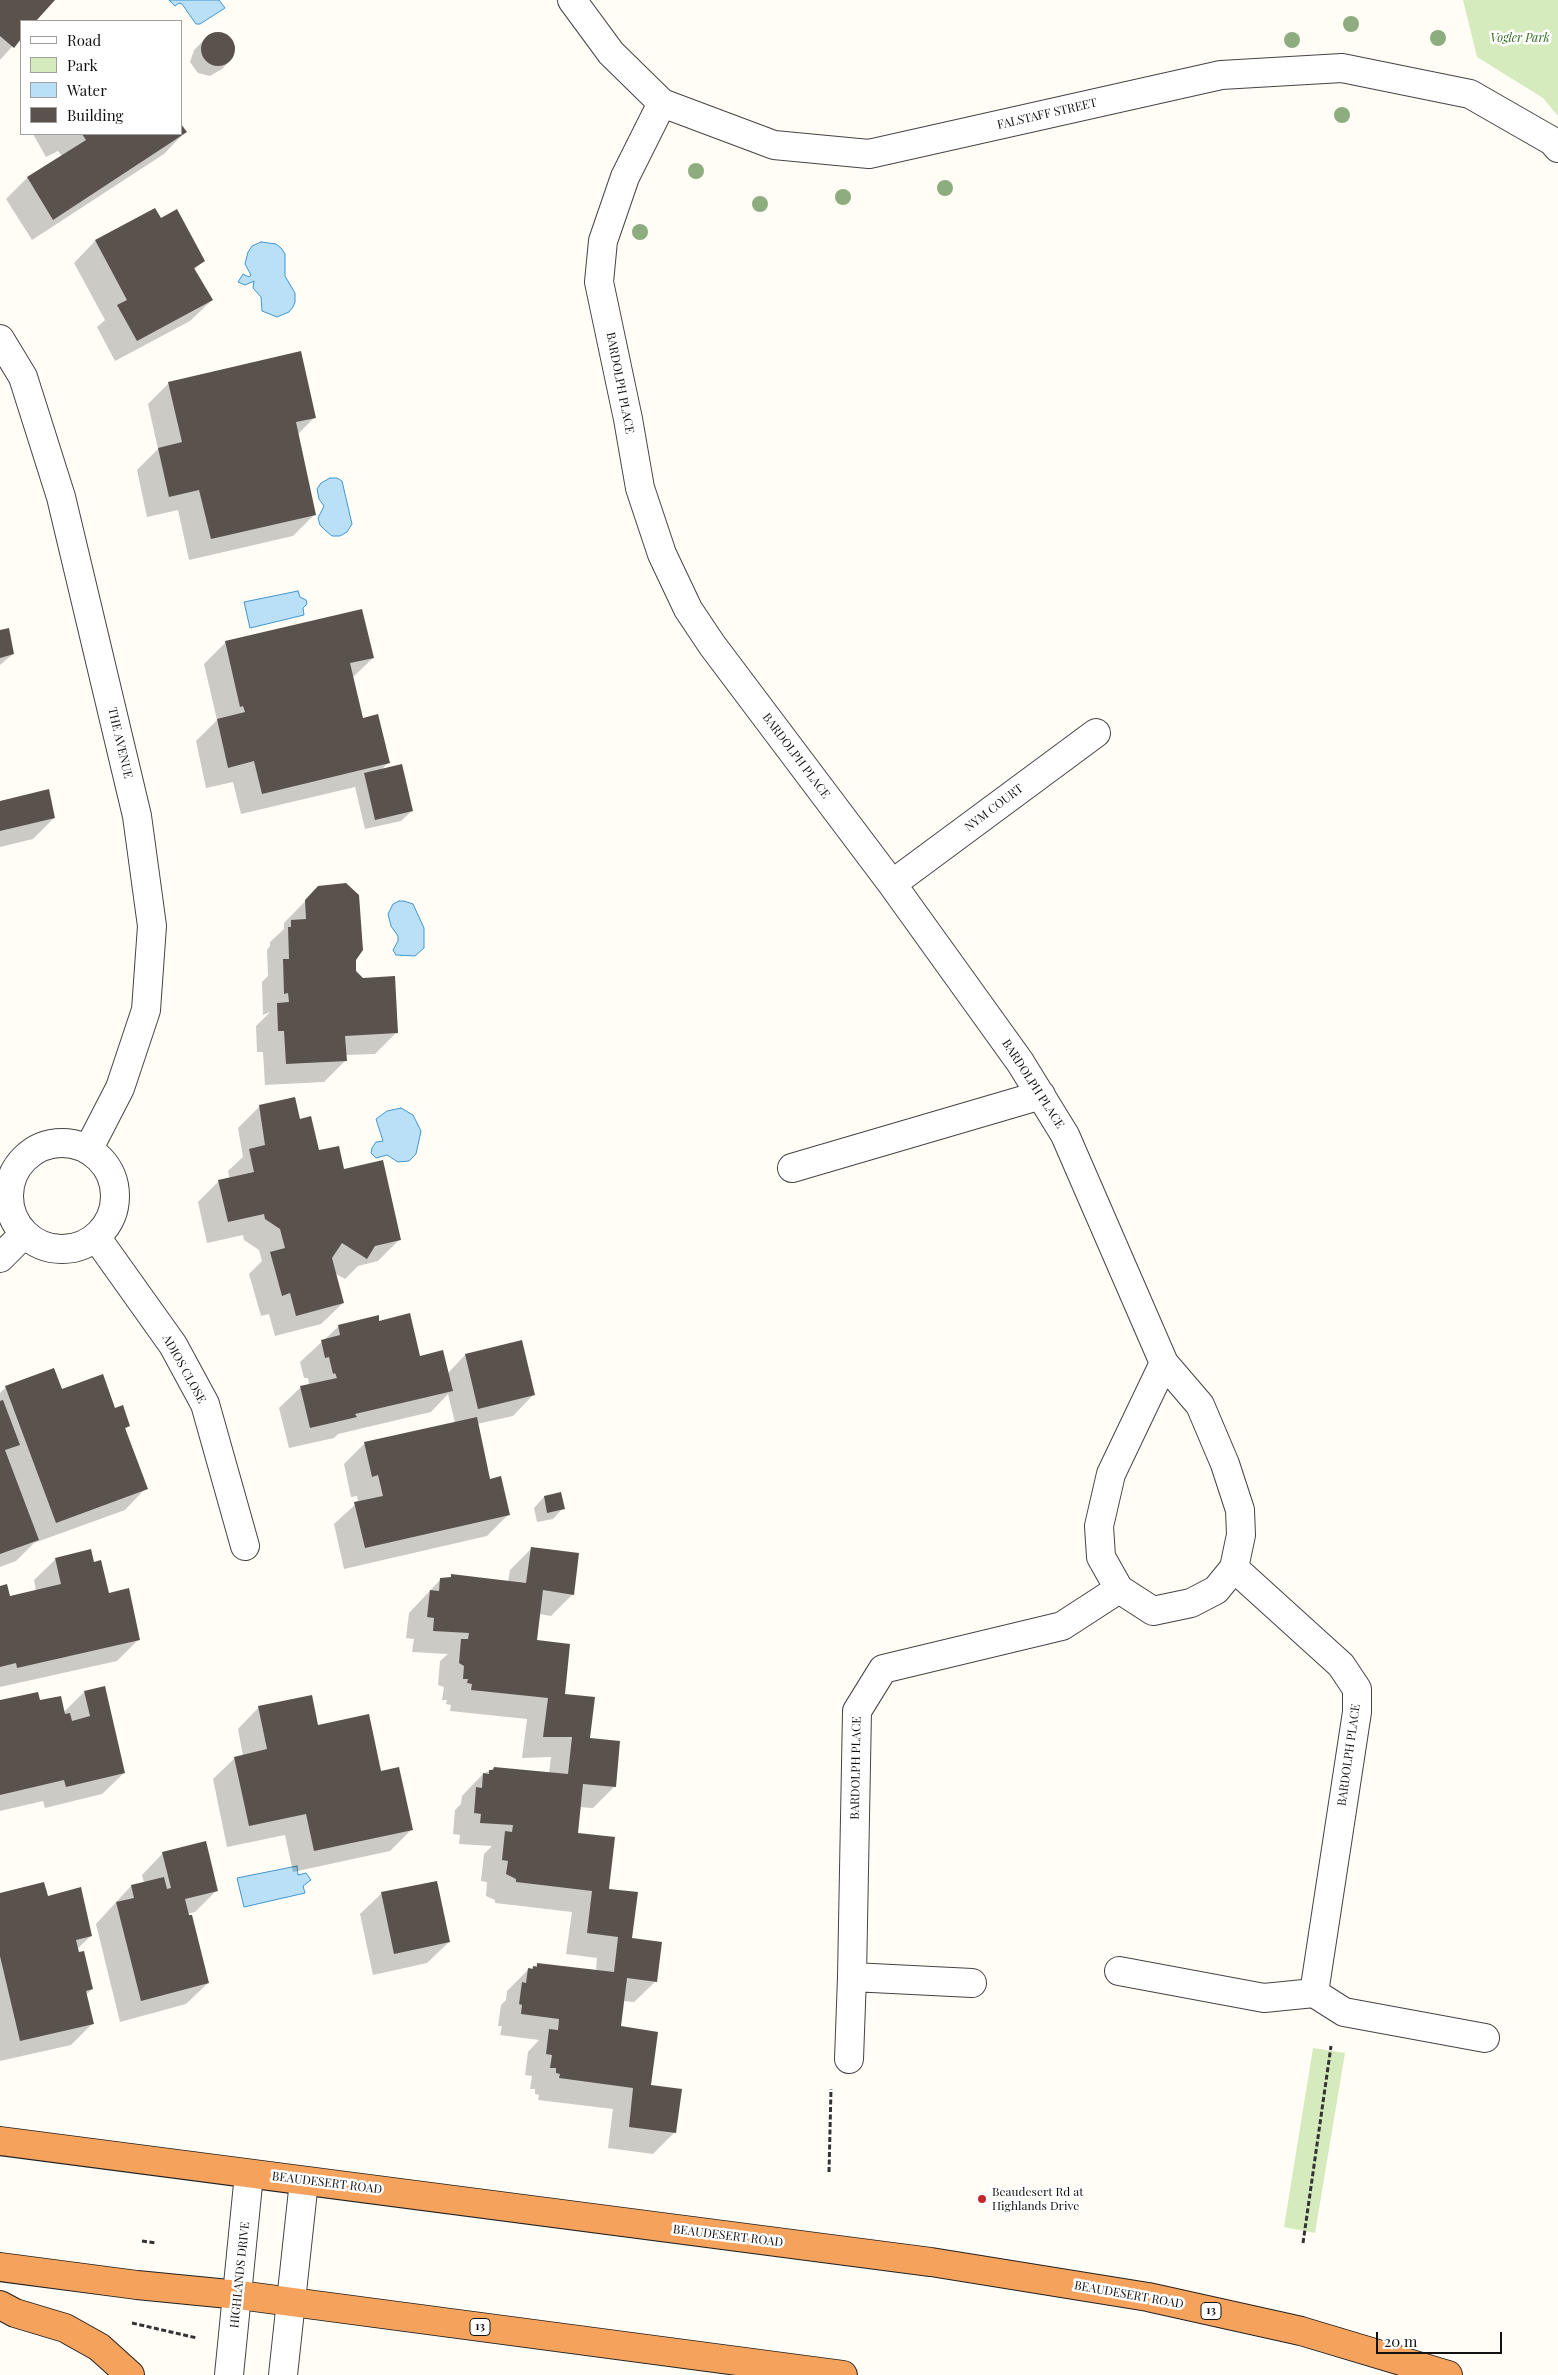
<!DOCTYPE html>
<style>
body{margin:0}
#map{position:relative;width:1558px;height:2375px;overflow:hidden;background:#fffdf5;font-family:"Playfair Display",serif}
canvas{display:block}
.legend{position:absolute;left:20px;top:20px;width:162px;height:115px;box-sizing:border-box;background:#fff;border:1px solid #a0a0a0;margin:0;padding:6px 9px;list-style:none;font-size:15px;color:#111}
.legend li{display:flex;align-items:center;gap:10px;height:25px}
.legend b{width:25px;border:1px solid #a0a0a0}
.scale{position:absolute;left:1376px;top:2332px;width:126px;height:22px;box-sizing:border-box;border:2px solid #111;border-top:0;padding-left:6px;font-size:15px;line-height:18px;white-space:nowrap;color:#111;-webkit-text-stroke:4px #fff;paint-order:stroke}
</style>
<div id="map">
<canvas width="1558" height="2375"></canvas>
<ul class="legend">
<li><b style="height:6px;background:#fff"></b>Road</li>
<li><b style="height:14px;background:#d5ebbd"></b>Park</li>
<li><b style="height:14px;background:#b9e0f7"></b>Water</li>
<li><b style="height:14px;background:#5a524d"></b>Building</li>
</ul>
<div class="scale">20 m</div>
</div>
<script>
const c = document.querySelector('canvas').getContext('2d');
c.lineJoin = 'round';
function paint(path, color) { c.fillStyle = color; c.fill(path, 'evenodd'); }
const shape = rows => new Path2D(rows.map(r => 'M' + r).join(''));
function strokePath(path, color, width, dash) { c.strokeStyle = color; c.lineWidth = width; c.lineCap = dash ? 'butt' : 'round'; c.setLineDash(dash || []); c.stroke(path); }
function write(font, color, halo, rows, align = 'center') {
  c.font = font + ' "Playfair Display",serif'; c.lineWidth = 5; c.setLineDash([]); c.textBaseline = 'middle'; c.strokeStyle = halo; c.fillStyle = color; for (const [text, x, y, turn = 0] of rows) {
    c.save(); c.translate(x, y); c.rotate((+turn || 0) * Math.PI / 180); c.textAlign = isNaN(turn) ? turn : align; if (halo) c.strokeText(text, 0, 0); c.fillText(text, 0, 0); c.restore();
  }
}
paint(shape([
 [1463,0,1558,0,1558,116,1543,98,1477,57],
 [1313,2048,1345,2053,1315,2233,1284,2227]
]), '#d5ebbd');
const water = shape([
 [169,0,219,0,225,8,200,24,196,24,182,4,179,3,175,6,169,0],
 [261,242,276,244,281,248,285,254,285,276,295,293,295,302,293,307,289,312,277,317,262,311,261,297,253,288,254,281,245,285,238,282,243,274,249,277,251,275,245,264,248,252,252,246,261,242],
 [330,478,337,478,342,481,352,524,347,532,340,536,332,536,326,531,320,525,318,518,324,506,319,499,317,489,321,483,330,478],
 [298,591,300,597,306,600,307,604,303,608,304,615,250,628,244,602,298,591],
 [399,901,404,901,413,904,424,928,424,948,415,956,396,955,393,950,398,941,398,936,391,926,388,914,393,904,399,901],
 [401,1108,413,1115,421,1131,416,1154,409,1161,398,1162,387,1155,376,1158,371,1153,372,1148,376,1142,383,1141,376,1119,387,1111,401,1108],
 [297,1866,298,1875,306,1873,311,1880,303,1886,305,1893,244,1907,237,1878,297,1866]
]);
paint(water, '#b9e0f7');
strokePath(water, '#3f96cf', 1);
paint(shape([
 [0,0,53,0,35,21,21,21,21,37,0,60],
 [216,32,227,35,235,46,233,58,222,69,210,76,198,73,190,62,194,50,205,39],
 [185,132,164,154,32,240,6,199,27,178,62,156,58,151,46,157,33,134],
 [155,210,160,220,204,261,194,270,212,300,190,321,115,361,97,327,105,320,74,263,95,241],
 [169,383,315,417,297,435,315,514,293,536,189,560,178,510,147,517,137,470,158,449,148,404],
 [0,631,13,654,0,665],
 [226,642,373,658,352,678,362,720,388,763,381,770,412,811,401,821,365,829,355,787,241,814,233,782,206,788,196,741,217,720,204,664],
 [0,802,54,818,33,839,0,847],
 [319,887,355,960,354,972,397,1032,375,1054,345,1055,346,1060,324,1082,265,1085,263,1052,257,1052,256,1026,270,1012,263,1015,262,982,268,976,267,950,270,946,270,942,284,929,284,923],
 [259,1107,300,1120,318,1152,343,1170,400,1239,378,1261,358,1266,345,1279,334,1273,343,1303,321,1324,275,1336,269,1314,261,1316,249,1274,262,1261,259,1250,244,1240,243,1235,207,1243,198,1202,219,1181,230,1179,228,1171,243,1157,238,1128],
 [378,1317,377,1322,419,1357,448,1373,465,1355,521,1341,534,1394,513,1416,477,1424,489,1480,508,1515,487,1536,344,1569,334,1524,358,1502,357,1496,351,1497,344,1464,365,1443,455,1423,448,1394,431,1412,338,1434,334,1438,289,1448,279,1408,301,1387,309,1385,308,1378,304,1378,300,1362,338,1327],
 [6,1387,61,1391,115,1410,129,1425,125,1430,146,1488,125,1510,34,1543,16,1561,0,1567,0,1393],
 [560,1494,563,1508,553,1519,537,1522,534,1508,544,1497],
 [531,1549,573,1594,551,1616,539,1614,536,1641,614,1787,593,1808,579,1807,576,1834,607,1890,630,1940,656,1981,634,2002,623,2001,619,2028,675,2132,653,2154,608,2148,613,2109,538,2100,539,2095,535,2094,535,2089,530,2089,532,2076,525,2075,528,2052,539,2040,500,2035,502,2026,498,2026,501,2005,506,2000,507,1991,528,1970,538,1964,596,1971,597,1958,566,1954,572,1912,495,1903,495,1900,486,1896,487,1882,481,1881,484,1854,492,1846,459,1844,460,1835,453,1834,455,1810,461,1804,462,1796,483,1774,494,1768,549,1774,551,1757,522,1758,527,1719,450,1711,451,1705,446,1704,447,1700,442,1700,444,1687,438,1685,440,1661,448,1654,412,1652,414,1639,406,1638,409,1613,441,1579,449,1579,452,1575,508,1582,510,1570],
 [56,1559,93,1563,108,1594,139,1639,117,1661,0,1687,0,1587,9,1597,36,1591,34,1580],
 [84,1692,124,1773,102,1794,45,1808,43,1801,0,1811,0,1702,39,1702,63,1713],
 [259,1707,317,1727,380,1772,411,1830,390,1851,293,1872,285,1835,227,1847,213,1779,235,1758,243,1756,238,1729],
 [163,1853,217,1890,195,1912,187,1914,208,1983,186,2004,120,2022,96,1924,131,1886,144,1883,142,1875],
 [382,1893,449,1942,427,1963,373,1975,360,1914],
 [0,1894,47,1897,91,1936,77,1949,92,1989,86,1995,93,2023,71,2045,0,2061]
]), '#0003');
paint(shape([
 [0,0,55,0,36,21,21,21,21,39,14,48,0,36],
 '201 49a17 17 0 1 1 34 0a17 17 0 1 1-34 0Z',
 [181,124,187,132,53,220,27,177,86,140,82,134,181,134],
 [155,208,161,218,177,209,205,261,194,268,213,300,137,341,117,305,127,300,95,240],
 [301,351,316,418,296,422,316,515,211,539,199,490,169,497,158,448,182,442,168,382],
 [362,609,374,658,350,663,363,718,378,714,390,763,262,794,254,761,228,768,217,719,245,712,243,706,240,707,225,641],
 [9,628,14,654,0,658,0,630],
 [402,764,413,811,375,820,364,773],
 [49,789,55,818,0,831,0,801],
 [346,883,359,895,363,950,356,960,356,971,363,978,395,976,398,1033,345,1036,347,1061,286,1064,284,1031,278,1031,277,1003,289,1002,288,993,284,994,283,959,289,959,288,927,291,927,291,920,306,919,305,900,318,886],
 [295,1097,300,1119,311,1116,319,1150,339,1146,344,1169,383,1160,401,1240,375,1246,367,1259,342,1243,332,1258,344,1303,296,1316,290,1293,282,1296,270,1252,285,1248,280,1229,265,1219,264,1214,228,1222,218,1180,254,1172,249,1149,265,1145,259,1105],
 [410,1313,420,1356,443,1350,453,1391,355,1414,357,1417,310,1428,300,1386,337,1378,335,1373,333,1374,329,1357,325,1358,321,1340,340,1335,338,1325,379,1315,379,1321],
 [522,1340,535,1395,478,1409,465,1354],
 [54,1368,62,1389,103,1374,115,1408,123,1405,130,1426,125,1428,148,1489,56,1523,5,1386],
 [3,1400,20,1445,5,1450,39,1540,0,1554,0,1401],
 [477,1417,490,1479,501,1476,510,1515,365,1548,354,1502,383,1496,378,1475,372,1477,364,1442],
 [561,1492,565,1509,547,1513,544,1496],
 [531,1547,579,1553,574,1595,543,1590,537,1640,570,1644,565,1694,595,1697,590,1738,620,1741,616,1787,583,1784,578,1833,615,1837,609,1889,638,1892,632,1938,662,1942,657,1982,627,1978,621,2026,658,2032,651,2085,682,2089,676,2133,629,2127,633,2088,559,2078,560,2074,556,2073,556,2068,550,2068,552,2055,546,2054,549,2029,558,2030,559,2019,521,2014,522,2005,519,2004,522,1982,526,1983,528,1968,533,1969,533,1966,537,1967,537,1963,614,1972,618,1937,587,1933,592,1891,516,1882,516,1879,506,1874,508,1861,502,1860,505,1831,512,1832,513,1825,480,1823,481,1814,474,1813,476,1787,482,1788,483,1773,489,1774,489,1770,493,1770,494,1767,568,1774,572,1737,543,1737,548,1698,471,1690,472,1684,467,1683,468,1679,463,1679,464,1666,459,1663,461,1639,468,1639,469,1633,433,1631,434,1618,427,1617,430,1590,439,1591,440,1578,451,1577,451,1574,526,1583],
 [91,1549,94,1562,101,1560,109,1593,129,1588,140,1640,17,1668,16,1663,0,1667,0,1586,7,1584,10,1596,61,1584,55,1558],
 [105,1686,125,1773,66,1787,64,1780,0,1795,0,1700,38,1692,40,1700,61,1696,65,1714,70,1713,72,1721,90,1716,84,1691],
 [312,1695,318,1725,369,1714,381,1771,399,1767,413,1830,314,1851,306,1814,249,1826,234,1757,267,1749,258,1706],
 [206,1841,218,1891,185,1899,189,1915,192,1915,209,1983,141,2001,116,1902,134,1898,131,1885,164,1877,167,1889,171,1888,162,1852],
 [437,1881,450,1942,394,1954,381,1892],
 [44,1882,48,1896,81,1887,92,1936,76,1940,79,1952,84,1951,93,1989,86,1991,94,2024,20,2041,0,1956,0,1893]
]), '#5a524d');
const street = shape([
 [572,0,611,53,662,103,774,145,869,154,1221,75,1342,68,1470,94,1552,141,1558,148],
 [662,103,625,177,603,241,599,282,628,419,640,488,662,554,688,609,712,645,892,884,1020,1062,1065,1135,1164,1363],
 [0,339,23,377,61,497,137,816,152,926,146,1010,120,1088,88,1150],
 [892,884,1096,733],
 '9 1196a53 53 0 1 1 106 0a53 53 0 1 1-106 0Z',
 [792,1168,1041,1095],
 [96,1237,173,1345,205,1404,245,1546],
 [0,1258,24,1234],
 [1164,1363,1200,1405,1225,1464,1240,1510,1241,1535,1234,1568,1216,1590,1191,1603,1153,1611,1119,1589,1101,1557,1099,1526,1111,1474,1164,1363],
 [1234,1568,1341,1665,1357,1689,1357,1712,1314,1993],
 [1119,1971,1264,1998,1314,1993,1344,2012,1485,2038],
 [852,1977,972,1983],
 [849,2059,852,1977,857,1711,883,1669,1062,1626,1119,1589],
 [229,2375,249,2174],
 [283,2375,304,2181]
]);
const highway = shape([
 [0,2141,931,2262,1148,2297,1301,2331,1448,2375],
 [0,2267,137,2285,239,2295,843,2375],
 [0,2305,15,2313,65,2328,99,2347,130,2375]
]);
strokePath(street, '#444', 30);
strokePath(highway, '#222', 30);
strokePath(shape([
 [829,2172,831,2089],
 [142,2241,156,2243],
 [1303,2243,1331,2046],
 [132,2323,197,2338]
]), '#333', 3, [5, 2.5]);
strokePath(street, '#fff', 28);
strokePath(highway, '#f5a25d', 28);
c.fillStyle = '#8dad7f';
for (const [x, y] of [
 [1351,24],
 [1438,38],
 [1292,40],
 [1342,115],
 [696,171],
 [945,188],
 [843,197],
 [760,204],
 [640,232]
]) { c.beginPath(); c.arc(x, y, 8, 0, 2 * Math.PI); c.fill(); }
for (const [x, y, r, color] of [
 [982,2199,5,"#c4262e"]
]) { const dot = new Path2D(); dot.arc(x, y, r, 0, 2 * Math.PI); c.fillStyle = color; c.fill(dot); strokePath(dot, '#fff', 2); }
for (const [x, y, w] of [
 [1211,2311,20],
 [480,2327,20]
]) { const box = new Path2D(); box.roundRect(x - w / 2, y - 8.5, w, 17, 4); c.fillStyle = '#fff'; c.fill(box); strokePath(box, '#111', 1); }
write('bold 11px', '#111', null, [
 ["13",1211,2311],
 ["13",480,2327]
]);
write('italic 12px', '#2f6b1f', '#fff', [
 ["Vogler Park",1520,38]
]);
write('12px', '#111', '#fff', [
 ["FALSTAFF STREET",1047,114,-13],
 ["BARDOLPH PLACE",620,383,79],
 ["THE AVENUE",120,743,77],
 ["BARDOLPH PLACE",796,756,53],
 ["NYM COURT",994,808,-37],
 ["BARDOLPH PLACE",1033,1084,57],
 ["ADIOS CLOSE",184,1369,61],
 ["BARDOLPH PLACE",1349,1755,-82],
 ["BARDOLPH PLACE",856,1768,-89],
 ["BEAUDESERT ROAD",327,2183,7],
 ["BEAUDESERT ROAD",728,2236,7],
 ["HIGHLANDS DRIVE",240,2275,-84],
 ["BEAUDESERT ROAD",1129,2295,10]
]);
write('12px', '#111', '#fff', [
 ["Beaudesert Rd at",992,2192],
 ["Highlands Drive",992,2206]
], 'left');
</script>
